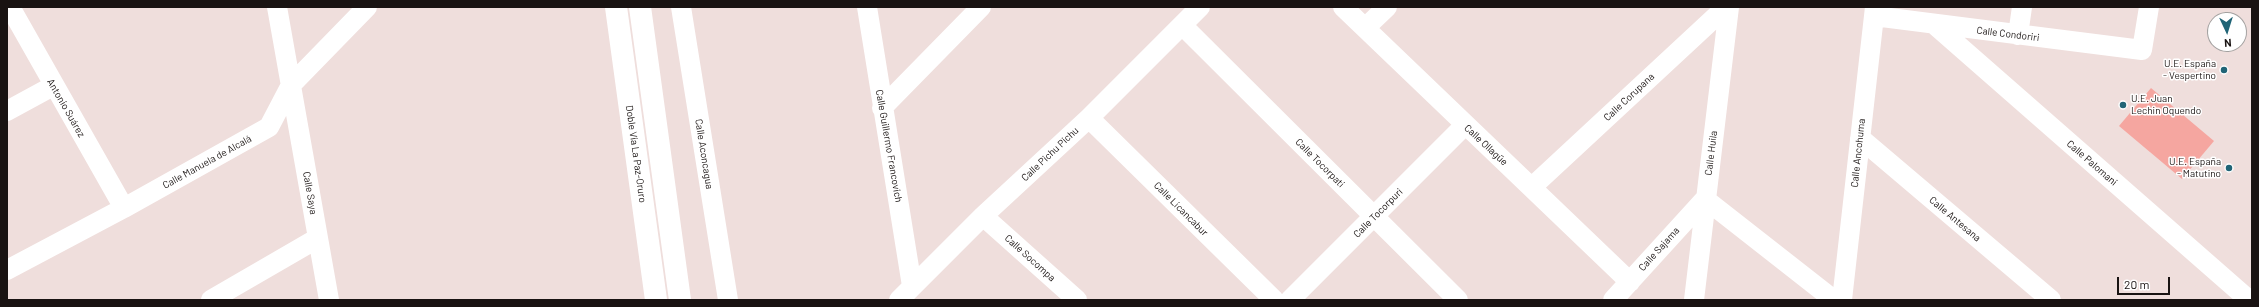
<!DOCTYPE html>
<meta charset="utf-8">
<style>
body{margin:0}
#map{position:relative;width:2259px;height:307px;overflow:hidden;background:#efdedc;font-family:Barlow,sans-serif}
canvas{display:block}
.frame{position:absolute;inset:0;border:8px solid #191312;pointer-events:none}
.north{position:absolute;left:2207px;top:12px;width:40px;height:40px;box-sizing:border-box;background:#fff;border:1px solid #a3a1a0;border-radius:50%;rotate:176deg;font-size:11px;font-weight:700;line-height:16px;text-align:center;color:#191312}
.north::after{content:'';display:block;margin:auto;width:14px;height:18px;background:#206476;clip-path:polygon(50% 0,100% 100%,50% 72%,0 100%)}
.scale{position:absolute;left:2117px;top:277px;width:53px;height:18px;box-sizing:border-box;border:2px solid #191312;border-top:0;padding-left:5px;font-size:12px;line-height:14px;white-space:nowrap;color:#191312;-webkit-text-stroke:3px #fff;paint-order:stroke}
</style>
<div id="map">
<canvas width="2259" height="307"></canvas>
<div class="frame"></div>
<div class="north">N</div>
<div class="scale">20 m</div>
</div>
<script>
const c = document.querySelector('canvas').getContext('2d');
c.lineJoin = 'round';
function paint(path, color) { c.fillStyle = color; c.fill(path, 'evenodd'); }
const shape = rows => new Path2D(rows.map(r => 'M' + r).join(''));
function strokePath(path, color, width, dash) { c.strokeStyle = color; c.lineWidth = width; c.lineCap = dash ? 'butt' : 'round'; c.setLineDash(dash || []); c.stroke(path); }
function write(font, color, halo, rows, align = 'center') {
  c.font = font + ' Barlow,sans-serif'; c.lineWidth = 3; c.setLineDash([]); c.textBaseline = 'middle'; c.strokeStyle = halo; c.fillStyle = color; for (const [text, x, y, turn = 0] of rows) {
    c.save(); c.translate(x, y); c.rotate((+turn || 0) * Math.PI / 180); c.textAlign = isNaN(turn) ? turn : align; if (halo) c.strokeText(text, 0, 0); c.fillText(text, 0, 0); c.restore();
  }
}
paint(shape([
 [2151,88,2214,141,2182,179,2119,126]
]), '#f5a6a0');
strokePath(shape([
 [10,7,124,208],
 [277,7,329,300],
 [681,7,728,300],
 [867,7,912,286],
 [1343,7,1630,282],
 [1874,16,2142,50,2149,7],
 [1182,25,1458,300],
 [1935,25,2249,300],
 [1365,28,1387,7],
 [2018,35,2022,7],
 [882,108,981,7],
 [7,111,53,86],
 [1089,118,1274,300],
 [1860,138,2051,300],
 [1532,187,1726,7],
 [983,216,1077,300],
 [7,270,124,208,269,127,291,85,367,7],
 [211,300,318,238],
 [899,300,983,216,1089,118,1200,7],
 [1290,300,1465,125],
 [1613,300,1705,199,1834,300],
 [1694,300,1729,7],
 [1842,300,1875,7]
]), '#fff', 20);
strokePath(shape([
 [616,7,656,300],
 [640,7,680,300]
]), '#fff', 22);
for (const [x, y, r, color] of [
 [2224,70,4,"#206476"],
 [2123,105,4,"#206476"],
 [2229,168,4,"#206476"]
]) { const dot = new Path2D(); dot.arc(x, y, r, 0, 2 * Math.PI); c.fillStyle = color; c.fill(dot); strokePath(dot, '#fff', 1.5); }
write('10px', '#191312', '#fff', [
 ["Calle Condoriri",2008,34,7],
 ["Calle Corupana",1629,97,-43],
 ["Antonio Suárez",66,108,60],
 ["Calle Ollagüe",1486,145,43],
 ["Calle Guillermo Francovich",889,146,80],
 ["Calle Huila",1711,153,-83],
 ["Calle Ancohuma",1858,153,-84],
 ["Doble Vía La Paz-Oruro",636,154,82],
 ["Calle Aconcagua",704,154,81],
 ["Calle Pichu Pichu",1050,154,-43],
 ["Calle Manuela de Alcalá",207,162,-29],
 ["Calle Tocorpati",1320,163,45],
 ["Calle Palomani",2092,163,41],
 ["Calle Saya",310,193,80],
 ["Calle Licancabur",1181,209,45],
 ["Calle Tocorpuri",1378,213,-45],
 ["Calle Antesana",1955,219,40],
 ["Calle Sajama",1659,249,-48],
 ["Calle Socompa",1030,258,42]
]);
write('10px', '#191312', '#fff', [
 ["U.E. España",2216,64],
 ["- Vespertino",2216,76],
 ["U.E. Juan",2131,99,"left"],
 ["Lechin Oquendo",2131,111,"left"],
 ["U.E. España",2221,162],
 ["- Matutino",2221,174]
], 'right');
</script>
